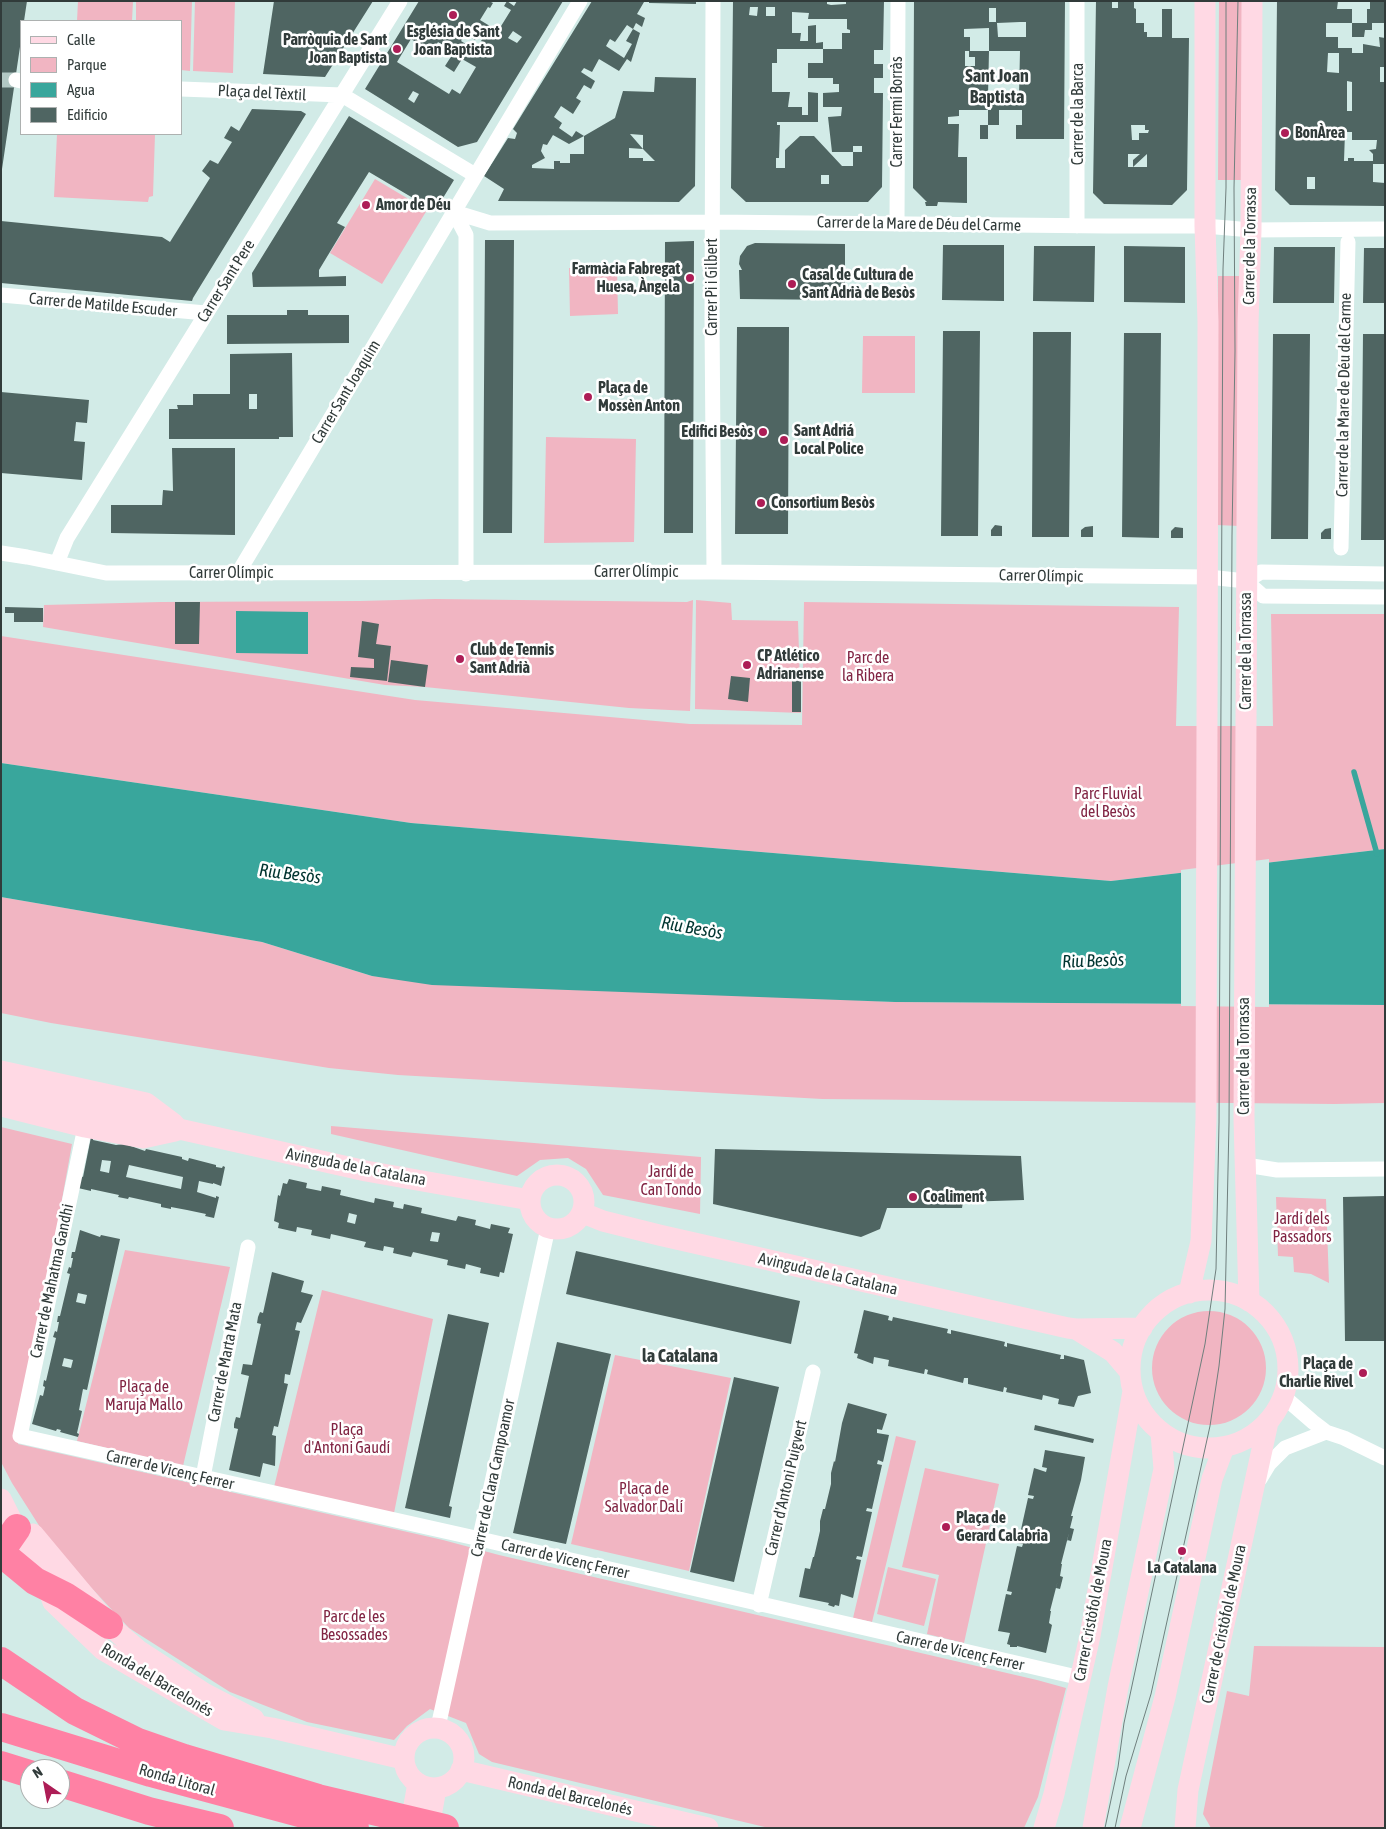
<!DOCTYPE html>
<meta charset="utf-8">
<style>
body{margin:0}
#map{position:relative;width:1386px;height:1829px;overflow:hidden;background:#d2ebe7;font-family:"Asap Condensed",sans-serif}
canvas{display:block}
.frame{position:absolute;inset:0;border:2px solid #313b3a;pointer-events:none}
.legend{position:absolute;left:20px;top:20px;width:162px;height:115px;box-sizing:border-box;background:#fff;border:1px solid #adb1b0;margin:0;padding:6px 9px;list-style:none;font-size:15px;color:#313b3a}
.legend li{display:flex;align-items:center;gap:10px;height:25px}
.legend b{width:25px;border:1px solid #adb1b0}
.north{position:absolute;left:20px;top:1759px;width:50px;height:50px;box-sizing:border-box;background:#fff;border:1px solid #adb1b0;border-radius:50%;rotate:327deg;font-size:14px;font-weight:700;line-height:20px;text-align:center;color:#313b3a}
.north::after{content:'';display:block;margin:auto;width:18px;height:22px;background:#ad1d56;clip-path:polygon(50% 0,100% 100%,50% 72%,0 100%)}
</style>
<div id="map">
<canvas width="1386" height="1829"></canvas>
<div class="frame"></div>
<ul class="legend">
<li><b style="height:6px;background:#ffd9e4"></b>Calle</li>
<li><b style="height:14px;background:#f1b5c2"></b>Parque</li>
<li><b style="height:14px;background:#39a69c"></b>Agua</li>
<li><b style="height:14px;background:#4f6562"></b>Edificio</li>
</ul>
<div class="north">N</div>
</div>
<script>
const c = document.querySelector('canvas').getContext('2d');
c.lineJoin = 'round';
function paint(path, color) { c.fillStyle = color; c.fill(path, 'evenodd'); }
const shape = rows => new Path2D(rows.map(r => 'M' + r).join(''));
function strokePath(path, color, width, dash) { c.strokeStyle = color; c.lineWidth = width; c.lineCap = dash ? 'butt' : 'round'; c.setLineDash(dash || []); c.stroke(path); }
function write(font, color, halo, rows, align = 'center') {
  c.font = font + ' "Asap Condensed",sans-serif'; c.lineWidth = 5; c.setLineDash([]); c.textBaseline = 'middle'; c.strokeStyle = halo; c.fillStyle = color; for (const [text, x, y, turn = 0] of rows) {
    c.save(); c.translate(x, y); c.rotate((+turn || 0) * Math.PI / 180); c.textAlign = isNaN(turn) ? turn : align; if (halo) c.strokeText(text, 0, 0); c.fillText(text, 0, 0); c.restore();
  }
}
paint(shape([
 [78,1,133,1,132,21,77,21],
 [136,1,192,1,190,71,181,70,181,21,136,21],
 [195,1,235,1,233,73,193,71],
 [1219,1,1245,1,1243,180,1218,180],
 [57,134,155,134,153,196,149,197,148,202,54,197],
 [375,179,427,210,382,284,330,253],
 [617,267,618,314,570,316,569,268],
 [1218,276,1242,276,1240,526,1216,525],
 [863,336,915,336,915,393,862,393],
 [546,437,636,439,634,542,544,543],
 [435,599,687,602,693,600,690,711,629,708,425,687,385,685,43,627,44,605,161,602,360,601],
 [696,600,731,603,732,620,798,621,801,713,695,709],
 [804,602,1179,607,1176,726,1273,726,1271,614,1385,614,1385,849,1111,881,411,823,1,763,1,636,415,700,690,724,802,725],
 [1,897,262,942,372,976,895,1002,1385,1005,1385,1103,1334,1104,822,1099,398,1075,329,1068,51,1023,1,1013],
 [331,1126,701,1157,700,1214,603,1195,586,1169,568,1158,540,1160,517,1176,331,1134],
 [1,1127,72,1144,18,1444,443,1540,499,1555,1037,1680,1066,1688,1038,1797,1024,1828,769,1828,492,1762,479,1754,466,1723,430,1709,407,1726,394,1740,307,1722,230,1692,129,1628,52,1546,12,1483,1,1462],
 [1276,1197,1326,1199,1329,1283,1311,1274,1294,1272,1293,1257,1278,1256],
 [125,1250,230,1267,183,1466,77,1441],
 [322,1290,433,1319,394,1513,274,1487],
 '1152 1368a57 57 0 1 1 114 0a57 57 0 1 1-114 0Z',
 [615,1355,731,1378,689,1571,571,1544],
 [896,1436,916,1441,872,1622,853,1618],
 [925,1468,999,1484,964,1643,927,1634,939,1575,902,1567],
 [888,1567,936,1579,924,1626,877,1614],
 [1254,1646,1385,1647,1385,1828,1211,1828,1203,1814,1227,1691,1249,1696]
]), '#f1b5c2');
paint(shape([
 [236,611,308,612,308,654,236,653],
 [1,763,411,823,1111,881,1385,849,1385,1005,895,1002,432,985,372,976,262,942,1,897]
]), '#39a69c');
paint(shape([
 [1269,859,1269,1007,1181,1006,1181,870]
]), '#d2ebe7');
strokePath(shape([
 [1354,772,1377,854]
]), '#39a69c', 5.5);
paint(shape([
 [1,1,27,1,24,21,21,21,21,40,2,169],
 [274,1,373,1,325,77,263,74],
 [419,1,489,1,493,3,490,8,488,7,480,20,498,31,511,10,504,6,507,1,514,6,517,1,563,1,477,142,458,147,365,89],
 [513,31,522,37,517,43,508,38],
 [466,34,475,40,479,35,483,38,481,41,489,46,483,55,461,41],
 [411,39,432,52,438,42,454,52,445,66,454,72,462,59,476,67,460,94,452,89,449,94,397,62],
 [413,91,419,94,414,103,408,99],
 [592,1,643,1,644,2,637,14,645,18,642,27,636,23,633,29,627,25,615,42,610,39,606,46,624,58,632,44,626,41,633,29,640,33,631,62,627,59,619,71,599,59,592,72,584,68,581,72,595,81,591,89,584,85,576,98,581,101,573,114,561,106,554,117,562,123,559,128,572,137,576,131,584,136,615,118,623,91,654,92,655,77,696,78,695,186,679,202,498,201,504,189,484,176,508,138,515,139,517,133,513,129],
 [630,134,643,135,643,149],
 [553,135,569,144,584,136,584,154,570,154,570,163,560,163,560,161,554,161,554,169,532,168,532,165,545,158,541,151,543,144,547,145],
 [629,148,643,149,655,161,643,161,643,158,629,158],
 [649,1,696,1,696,4,649,3],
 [733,1,827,1,827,4,831,5,846,4,846,1,884,1,883,50,874,50,874,64,883,64,883,78,874,78,874,93,883,93,882,187,868,202,746,202,731,188],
 [750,7,758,7,757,16,749,15],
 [766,7,775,7,775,16,766,16],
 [792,12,809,13,808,19,847,19,847,29,850,30,850,33,842,33,842,49,823,49,823,63,808,63,808,78,833,78,833,84,839,84,839,92,823,93,823,107,842,107,841,116,828,117,832,152,853,152,853,146,862,146,862,152,853,152,853,166,842,166,814,136,800,136,785,150,785,168,776,168,776,158,779,158,780,125,777,125,777,122,818,122,818,93,808,92,808,115,802,115,802,107,788,107,790,92,772,92,772,63,777,63,777,49,823,49,823,42,816,43,816,25,808,26,808,41,800,41,801,33,792,33],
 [821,175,829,175,829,184,821,184],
 [914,1,1065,1,1064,139,1016,139,1016,125,1022,125,1022,110,999,110,999,125,988,125,988,110,991,110,992,96,1019,96,1020,51,989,51,989,28,964,29,964,37,970,37,970,51,965,51,965,66,975,66,975,57,969,57,969,51,989,51,988,96,974,96,975,103,988,102,988,110,959,110,959,116,948,117,948,124,959,124,958,157,967,157,967,203,938,202,937,206,926,206,925,202,927,202,913,188],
 [989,8,996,8,996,22,989,22],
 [1020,22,1026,22,1026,37,998,37,997,23],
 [1096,1,1112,1,1112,8,1118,8,1118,1,1134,1,1134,8,1136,9,1136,23,1144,23,1144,32,1147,32,1147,37,1162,37,1162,9,1172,9,1172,38,1189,38,1187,190,1172,205,1104,204,1093,193],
 [1131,125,1145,125,1145,130,1149,130,1148,133,1139,133,1139,140,1132,140],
 [1128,154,1140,154,1133,160,1133,167,1147,154,1147,167,1128,167],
 [1277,1,1338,1,1337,9,1352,9,1352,23,1326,23,1326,37,1338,37,1338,48,1352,48,1352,53,1363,53,1363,44,1380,47,1379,37,1385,38,1385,67,1380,67,1380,82,1385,82,1385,164,1373,164,1373,182,1385,183,1385,206,1290,205,1275,190],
 [1328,53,1339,53,1339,73,1327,72],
 [1347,81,1352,82,1352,111,1347,111],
 [1345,132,1352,132,1352,140,1377,140,1376,149,1369,150,1373,154,1373,161,1354,161,1354,158,1348,158,1348,161,1344,161],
 [1307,177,1315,177,1315,189,1307,189],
 [1370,1,1385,1,1385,23,1372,23,1372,30,1365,30,1364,37,1352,37,1352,23,1367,23,1367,9,1370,9],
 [252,109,301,111,306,114,193,298,192,301,1,283,1,221,162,237,170,242,210,178,202,171,210,160,218,164,232,142,224,138,231,126,239,131],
 [349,116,454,180,435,211,369,172,337,223,345,227,319,270,319,277,346,276,346,286,253,287,252,273],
 [980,125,988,125,988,139,980,139],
 [485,240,514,240,512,533,483,533],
 [694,241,693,533,664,533,665,242],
 [755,243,845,244,845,300,740,299,739,270,742,270,739,264,740,256,747,246],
 [943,245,1004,245,1004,301,942,300],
 [1034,246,1095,246,1094,302,1033,301],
 [1124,246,1185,247,1185,303,1124,302],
 [1274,247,1335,247,1334,303,1273,303],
 [1364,248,1385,248,1385,303,1363,303],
 [287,310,308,310,308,315,349,315,349,343,227,344,227,315,287,315],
 [737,327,789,327,788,534,735,534],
 [943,331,980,331,978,536,941,536],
 [1033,332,1071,332,1069,537,1032,537],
 [1124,333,1161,333,1159,538,1122,537],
 [1273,334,1310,334,1308,539,1271,539],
 [1363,334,1385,334,1385,540,1361,540],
 [292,353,293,437,279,437,279,439,169,439,169,409,178,409,177,405,193,405,193,394,230,394,230,354],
 [249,394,257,394,257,409,249,409],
 [1,392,89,400,87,423,76,422,74,441,85,442,82,480,1,473],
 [172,448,235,448,235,535,111,533,111,505,162,505,163,490,173,491],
 [995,525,1002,526,1002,536,991,536,991,530],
 [1093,526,1093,537,1081,537,1081,530,1085,527],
 [1175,527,1183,528,1183,538,1171,538,1171,531],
 [1331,528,1331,539,1321,539,1321,533,1325,529],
 [175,602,200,602,199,644,175,644],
 [5,607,43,608,43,622,14,622,14,613,5,613],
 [362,621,379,624,376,644,391,646,387,681,350,677,351,667,374,668,374,659,358,657],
 [391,660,428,665,425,687,388,682],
 [731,676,750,678,748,702,728,699],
 [792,676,801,676,801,712,792,712],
 [91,1137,93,1137,93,1140,116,1145,125,1144,145,1151,146,1149,182,1157,182,1159,188,1161,189,1158,216,1165,216,1167,222,1168,223,1166,225,1167,221,1186,213,1183,213,1184,199,1181,197,1192,216,1198,216,1196,219,1197,214,1218,205,1216,206,1214,187,1210,171,1207,171,1209,161,1207,161,1204,129,1197,128,1199,118,1197,119,1195,91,1189,91,1191,78,1188,81,1176,83,1177],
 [102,1160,111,1161,109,1173,100,1171],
 [129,1165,183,1177,181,1189,126,1177],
 [715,1149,1021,1156,1024,1200,963,1202,962,1208,887,1208,880,1229,861,1237,713,1204],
 [289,1179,307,1183,306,1188,321,1191,322,1186,341,1190,340,1195,374,1203,375,1198,394,1202,393,1207,403,1209,404,1204,422,1208,421,1213,456,1221,458,1216,476,1220,475,1225,490,1229,491,1224,510,1228,508,1233,513,1234,504,1273,500,1272,499,1277,480,1273,481,1268,466,1264,465,1269,447,1265,448,1260,413,1252,411,1257,393,1253,394,1248,384,1246,383,1251,364,1247,366,1242,331,1234,330,1239,311,1235,312,1230,297,1227,296,1232,278,1228,279,1223,274,1221,278,1195,280,1196,283,1183,287,1184],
 [349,1213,357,1215,355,1224,347,1222],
 [432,1232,440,1233,438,1242,430,1241],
 [1385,1196,1385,1341,1345,1341,1343,1197],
 [80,1230,100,1237,101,1235,120,1239,87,1390,83,1389,79,1410,82,1411,77,1433,79,1434,78,1437,60,1432,61,1430,57,1429,56,1431,32,1424,40,1395,43,1396,45,1387,43,1386,44,1380,46,1381,56,1338,53,1337,55,1331,57,1332,59,1322,57,1322,58,1316,60,1316,70,1274,67,1273,69,1267,71,1268,73,1258,71,1258,72,1252,75,1252],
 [78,1293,87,1295,85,1304,76,1302],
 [64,1358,73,1360,71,1368,62,1366],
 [576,1251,800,1301,791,1344,566,1294],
 [272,1272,304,1281,301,1292,313,1295,301,1323,297,1322,295,1330,300,1331,290,1375,285,1374,284,1383,288,1384,278,1427,274,1426,272,1435,276,1436,275,1466,263,1463,260,1477,229,1470,238,1429,234,1428,234,1424,236,1417,240,1418,249,1376,241,1374,243,1364,252,1365,261,1324,257,1323,258,1317,260,1312,263,1313],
 [864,1310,889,1316,888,1320,892,1321,893,1317,948,1329,947,1333,951,1334,951,1330,1001,1341,1005,1342,1004,1346,1007,1347,1007,1343,1061,1355,1060,1359,1064,1359,1064,1355,1084,1360,1091,1393,1078,1396,1074,1407,1058,1404,1059,1399,1043,1395,1042,1400,1006,1392,1007,1388,1004,1387,1003,1392,968,1384,968,1378,964,1378,963,1383,927,1374,928,1370,925,1369,924,1374,888,1366,889,1360,874,1357,873,1364,857,1358,858,1354,854,1353],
 [448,1314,489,1323,449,1506,452,1507,450,1518,405,1508],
 [557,1342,611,1354,566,1544,513,1533],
 [734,1377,779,1387,734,1582,690,1572],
 [848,1403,887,1414,882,1430,877,1429,877,1433,889,1435,883,1462,878,1460,877,1464,882,1465,872,1509,867,1508,866,1511,872,1512,862,1557,857,1556,856,1559,861,1560,853,1598,841,1594,839,1606,835,1605,834,1607,828,1605,829,1603,799,1597,805,1568,810,1569,813,1557,814,1557,820,1531,820,1521,823,1509,825,1509,831,1484,831,1473,834,1461,835,1462,842,1423],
 [1035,1425,1094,1439,1093,1443,1034,1430],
 [1045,1450,1085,1457,1081,1480,1071,1516,1073,1516,1070,1528,1074,1529,1071,1541,1067,1540,1069,1533,1061,1564,1062,1564,1060,1576,1063,1577,1060,1589,1056,1588,1058,1580,1050,1611,1051,1611,1049,1623,1052,1625,1046,1653,1017,1646,1017,1647,1010,1647,1010,1645,1007,1644,1010,1633,998,1631,1006,1594,1011,1595,1012,1592,1007,1591,1017,1546,1022,1547,1023,1544,1018,1543,1028,1498,1033,1499,1034,1496,1028,1495,1034,1468,1046,1472,1047,1468,1042,1467]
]), '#4f6562');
strokePath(shape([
 [1,80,16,80]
]), '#b2c8c4', 15, [15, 8]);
strokePath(shape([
 [713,1,712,320,714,572],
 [16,80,21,81],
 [181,89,342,95,475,175],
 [454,212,490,223,712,222,1108,226,1205,226,1251,230,1385,229],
 [454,212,466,235,466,574],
 [897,224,898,1],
 [1077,226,1077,1],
 [1,295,206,313],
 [1341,548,1348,242],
 [1,553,27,557,106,573,714,572,1208,577,1246,581,1263,596,1385,597],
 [57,563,67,538,400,1],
 [238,573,580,1],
 [1246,581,1261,572,1385,574],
 [85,1127,20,1436,480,1539,1081,1678],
 [1246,1165,1277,1170,1385,1169],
 [1283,1396,1313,1422,1326,1432,1344,1438,1385,1458],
 [203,1477,248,1247],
 [1260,1479,1269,1464,1285,1448,1326,1432],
 [759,1605,813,1372],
 [438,1727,548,1228]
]), '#fff', 15);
strokePath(shape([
 [1,1071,146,1103,174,1124],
 [1,1089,366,1171,530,1200],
 [1,1106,85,1127,143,1138,175,1131],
 '530 1202a27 27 0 1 1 54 0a27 27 0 1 1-54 0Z',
 [583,1213,603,1221,659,1235,1068,1328,1076,1329,1142,1328],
 '1130 1369a79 79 0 1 1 158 0a79 79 0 1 1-158 0Z',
 [1189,1293,1201,1241,1206,1120,1208,322,1205,226,1205,1],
 [1249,1301,1244,1119,1248,323,1251,230,1252,1],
 [1076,1329,1113,1352,1130,1372],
 [1,1499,12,1521,37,1559,53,1602,103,1650,224,1720,272,1728,403,1759],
 [33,1534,109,1625,138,1650,204,1693,254,1719],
 '404 1758a30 30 0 1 1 60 0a30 30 0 1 1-60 0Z',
 [461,1770,708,1828],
 [410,1828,418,1783],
 [429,1828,436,1788],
 [1044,1828,1054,1794,1090,1636,1133,1391],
 [1093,1828,1118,1687,1164,1469,1161,1433],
 [1130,1828,1165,1697,1212,1479,1224,1447],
 [1185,1828,1188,1790,1268,1422]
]), '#ffd9e4', 21);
strokePath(shape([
 [1,1542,8,1541,17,1528],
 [1,1550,6,1557,35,1581,65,1596,109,1625],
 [1,1661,75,1711,138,1742,184,1758,318,1798,445,1828],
 [1,1727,151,1773,355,1828],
 [1,1765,30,1774],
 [60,1783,149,1811,220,1828]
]), '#ff81a4', 28);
strokePath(shape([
 [1105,1828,1118,1767,1124,1723,1205,1344,1216,1269,1219,1123,1223,269,1226,188,1226,1],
 [1115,1828,1126,1776,1151,1694,1210,1426,1219,1366,1225,1309,1229,1123,1232,535,1235,351,1234,188,1238,1]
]), '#6f7f7d', 1);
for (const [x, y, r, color] of [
 [453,15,5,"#ad1d56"],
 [397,49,5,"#ad1d56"],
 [1285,133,5,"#ad1d56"],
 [366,205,5,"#ad1d56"],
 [690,278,5,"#ad1d56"],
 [792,284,5,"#ad1d56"],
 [588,397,5,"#ad1d56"],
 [763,432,5,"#ad1d56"],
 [784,440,5,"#ad1d56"],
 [761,503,5,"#ad1d56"],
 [460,659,5,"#ad1d56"],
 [747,665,5,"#ad1d56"],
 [913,1197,5,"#ad1d56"],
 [1363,1373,5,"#ad1d56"],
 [946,1527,5,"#ad1d56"],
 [1182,1551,5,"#ad1d56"]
]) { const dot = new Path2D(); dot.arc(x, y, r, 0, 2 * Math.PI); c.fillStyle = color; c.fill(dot); strokePath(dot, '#fff', 2); }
write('bold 16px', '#313b3a', '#fff', [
 ["Església de Sant",453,32,"center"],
 ["Joan Baptista",453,50,"center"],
 ["Parròquia de Sant",387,40,"right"],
 ["Joan Baptista",387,58,"right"],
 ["BonÀrea",1295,133],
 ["Amor de Déu",376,205],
 ["Farmàcia Fabregat",680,269,"right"],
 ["Huesa, Àngela",680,287,"right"],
 ["Casal de Cultura de",802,275],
 ["Sant Adrià de Besòs",802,293],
 ["Plaça de",598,388],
 ["Mossèn Anton",598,406],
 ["Sant Adriá",794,431],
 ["Local Police",794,449],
 ["Edifici Besòs",753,432,"right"],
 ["Consortium Besòs",771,503],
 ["Club de Tennis",470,650],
 ["Sant Adrià",470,668],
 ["CP Atlético",757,656],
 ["Adrianense",757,674],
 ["Coaliment",923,1197],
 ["Plaça de",1353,1364,"right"],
 ["Charlie Rivel",1353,1382,"right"],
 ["Plaça de",956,1518],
 ["Gerard Calabria",956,1536],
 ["La Catalana",1182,1568,"center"]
], 'left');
write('16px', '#313b3a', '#fff', [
 ["Plaça del Tèxtil",262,93,3],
 ["Carrer Fermí Borràs",897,112,-90],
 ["Carrer de la Barca",1078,114,-90],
 ["Carrer de la Mare de Déu del Carme",919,224,1],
 ["Carrer de la Torrassa",1250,246,-89],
 ["Carrer Sant Pere",226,281,-58],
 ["Carrer Pi i Gilbert",712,287,-90],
 ["Carrer de Matilde Escuder",103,305,5],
 ["Carrer Sant Joaquim",346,392,-59],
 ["Carrer de la Mare de Déu del Carme",1344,395,-89],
 ["Carrer Olímpic",636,572],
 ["Carrer Olímpic",231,573],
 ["Carrer Olímpic",1041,576,1],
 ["Carrer de la Torrassa",1246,651,-90],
 ["Carrer de la Torrassa",1244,1056,-90],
 ["Avinguda de la Catalana",356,1167,11],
 ["Avinguda de la Catalana",828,1274,13],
 ["Carrer de Mahatma Gandhi",52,1281,-78],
 ["Carrer de Marta Mata",225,1362,-79],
 ["Carrer de Vicenç Ferrer",170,1470,13],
 ["Carrer de Clara Campoamor",493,1478,-78],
 ["Carrer d'Antoni Puigvert",786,1488,-77],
 ["Carrer de Vicenç Ferrer",565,1559,13],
 ["Carrer Cristòfol de Moura",1093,1610,-79],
 ["Carrer de Cristòfol de Moura",1224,1624,-78],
 ["Carrer de Vicenç Ferrer",960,1651,13],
 ["Ronda del Barcelonés",157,1680,31],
 ["Ronda Litoral",177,1780,16],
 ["Ronda del Barcelonés",570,1796,13]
]);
write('16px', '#812443', '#fff', [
 ["Parc de",868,658],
 ["la Ribera",868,676],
 ["Parc Fluvial",1108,794],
 ["del Besòs",1108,812],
 ["Jardí de",671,1172],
 ["Can Tondo",671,1190],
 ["Jardí dels",1302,1219],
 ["Passadors",1302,1237],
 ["Plaça de",144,1387],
 ["Maruja Mallo",144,1405],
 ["Plaça",347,1430],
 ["d'Antoni Gaudí",347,1448],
 ["Plaça de",644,1489],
 ["Salvador Dalí",644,1507],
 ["Parc de les",354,1617],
 ["Besossades",354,1635]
]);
write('bold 18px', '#313b3a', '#fff', [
 ["Sant Joan",997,76],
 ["Baptista",997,97],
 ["la Catalana",680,1356]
]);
write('italic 18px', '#003430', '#fff', [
 ["Riu Besòs",290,874,7],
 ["Riu Besòs",692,928,10],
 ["Riu Besòs",1093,961,-2]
]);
</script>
